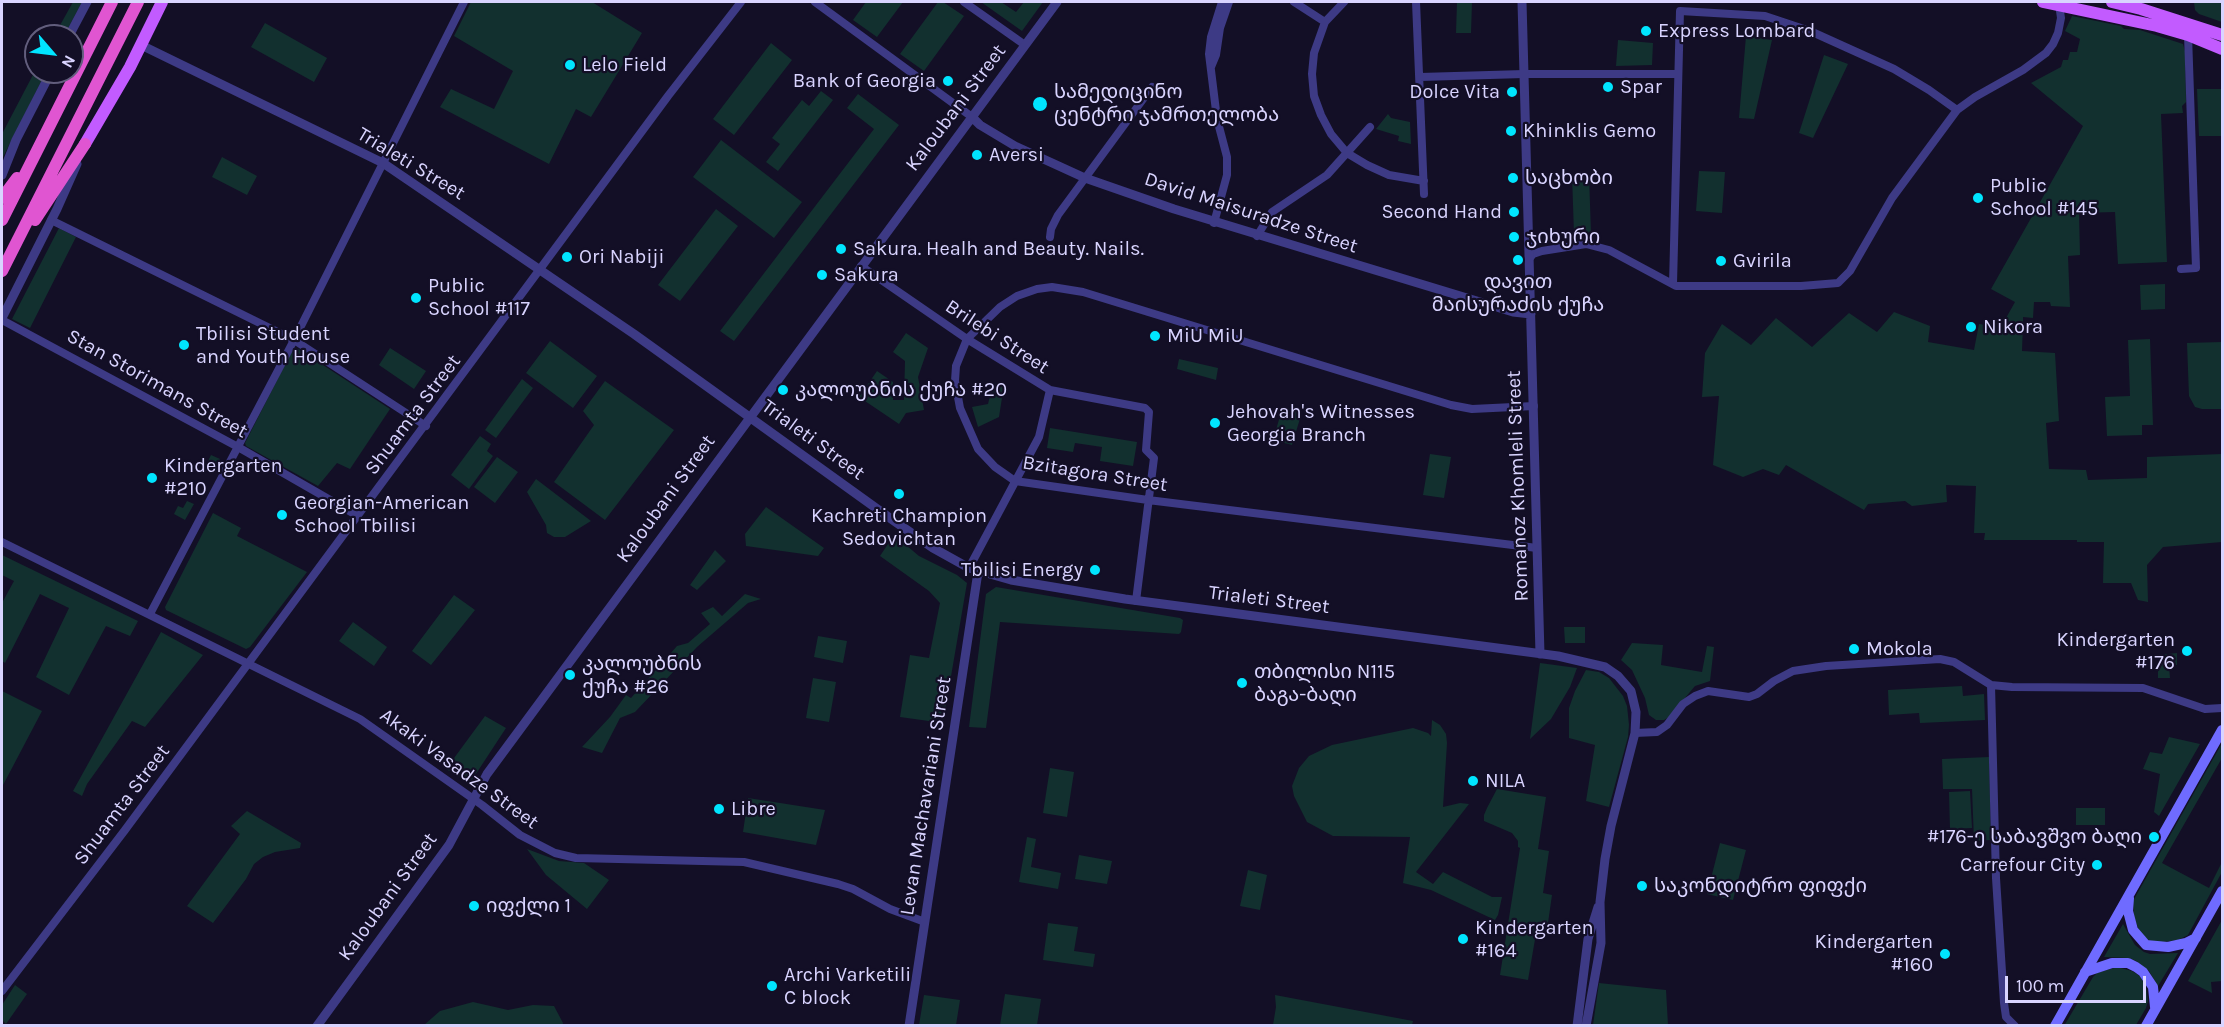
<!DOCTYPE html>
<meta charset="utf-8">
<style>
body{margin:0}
#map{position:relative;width:2224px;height:1027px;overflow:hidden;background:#130f26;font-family:Karla,sans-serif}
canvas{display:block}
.frame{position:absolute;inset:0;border:3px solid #d9d4ff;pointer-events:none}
.north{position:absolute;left:24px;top:24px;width:60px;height:60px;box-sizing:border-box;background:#130f26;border:2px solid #625e7d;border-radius:50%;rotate:118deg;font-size:16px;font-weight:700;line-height:24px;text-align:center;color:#d9d4ff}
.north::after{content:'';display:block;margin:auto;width:21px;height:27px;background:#00e5ff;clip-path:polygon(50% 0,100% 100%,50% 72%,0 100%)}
.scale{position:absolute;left:2005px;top:976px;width:141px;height:27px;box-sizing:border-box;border:3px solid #d9d4ff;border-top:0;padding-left:8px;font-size:18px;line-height:21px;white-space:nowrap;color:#d9d4ff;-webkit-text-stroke:4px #130f26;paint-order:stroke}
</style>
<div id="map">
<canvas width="2224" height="1027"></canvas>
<div class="frame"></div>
<div class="north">N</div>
<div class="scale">100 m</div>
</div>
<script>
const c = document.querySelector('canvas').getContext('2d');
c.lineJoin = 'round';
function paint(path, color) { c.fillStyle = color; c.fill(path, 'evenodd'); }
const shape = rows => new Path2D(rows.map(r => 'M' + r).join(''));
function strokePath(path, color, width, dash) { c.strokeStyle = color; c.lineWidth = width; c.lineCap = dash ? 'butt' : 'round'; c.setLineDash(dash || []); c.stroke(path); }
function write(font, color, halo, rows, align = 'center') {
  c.font = font + ' Karla,"Noto Sans Georgian",sans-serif'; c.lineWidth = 4.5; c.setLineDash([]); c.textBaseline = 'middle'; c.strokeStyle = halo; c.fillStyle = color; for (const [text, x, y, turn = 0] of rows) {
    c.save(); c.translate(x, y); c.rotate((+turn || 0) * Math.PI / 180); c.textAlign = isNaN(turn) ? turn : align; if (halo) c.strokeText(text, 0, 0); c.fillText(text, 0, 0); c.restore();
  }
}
paint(shape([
 [73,2,82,2,64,36,54,36],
 [471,2,592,2,642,33,591,117,576,109,549,164,440,107,451,89,494,109,513,71,454,36],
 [866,2,903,2,877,37,853,20],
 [938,2,943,2,964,16,924,71,900,54],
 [981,2,1001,2,1016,12,1024,2,1043,2,1022,31],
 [1457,2,1472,2,1471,33,1456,33],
 [2194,2,2222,2,2222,22,2199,14,2195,10],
 [2072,16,2121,26,2124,29,2140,30,2183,44,2185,51,2186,102,2182,106,2183,113,2161,114,2167,262,2118,264,2115,212,2079,213,2080,255,2068,256,2070,307,2051,306,2050,302,2034,302,2033,318,2023,317,2023,322,2022,351,2055,353,2059,421,2046,423,2049,469,2086,470,2088,480,2147,478,2147,457,2222,454,2222,542,2163,547,2147,565,2148,602,2138,600,2131,583,2103,583,2104,542,2077,542,2077,540,1984,540,1985,533,1974,533,1976,486,1946,485,1947,502,1912,506,1905,501,1868,504,1864,510,1786,465,1779,475,1763,469,1743,477,1713,465,1719,396,1702,397,1705,353,1722,324,1751,345,1776,318,1812,347,1849,313,1877,332,1894,312,1930,326,1928,342,1974,350,1979,324,2001,327,2015,302,1991,289,2083,126,2031,83,2061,67,2063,60,2068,60,2070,52,2077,52,2080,39,2065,31],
 [265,23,327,58,314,82,251,47],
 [1746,36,1772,40,1754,119,1739,118],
 [1618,40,1653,43,1652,65,1616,66],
 [771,43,792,60,734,135,713,119],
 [1824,55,1848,64,1813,138,1799,133],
 [36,69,36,72,46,72,2,159,2,134],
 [2197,89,2222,89,2222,136,2199,136],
 [821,91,833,100,778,171,766,162,780,144,772,138,802,100,809,106],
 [858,94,899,125,734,341,720,331,874,129,847,108],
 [1388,114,1391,118,1410,122,1411,144,1398,141,1399,136,1376,129],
 [721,140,802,202,774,238,693,177],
 [222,157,257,176,247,195,212,177],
 [1699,171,1725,172,1722,213,1696,211],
 [1589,174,1591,234,1574,234,1572,175],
 [716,209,738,226,680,301,658,285],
 [59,228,76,237,30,328,12,319],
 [2165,284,2165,309,2141,310,2140,285],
 [906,333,928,348,918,377,924,410,906,413,899,424,859,397,877,371,893,382,893,400,904,400,905,361,893,352],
 [2150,339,2153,425,2142,425,2142,435,2107,436,2105,397,2130,396,2128,340],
 [550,341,597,376,573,408,526,373],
 [2222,342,2222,409,2202,409,2195,407,2189,396,2187,343],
 [297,348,390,409,350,469,337,463,318,486,246,446,245,443,293,349],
 [390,348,426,371,414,389,379,365],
 [1179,359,1218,368,1216,380,1177,369],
 [522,379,533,388,496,438,485,430],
 [605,381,674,430,605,520,554,482,594,425,583,411],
 [993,383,1004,385,999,417,978,427,972,407,988,404],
 [1283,406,1302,412,1292,445,1273,440],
 [1050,428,1137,442,1133,466,1100,461,1102,447,1075,443,1073,452,1047,448],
 [480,436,491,444,487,451,493,456,469,489,451,475],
 [1430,454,1451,457,1444,498,1423,495],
 [211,455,220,459,213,474,204,469],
 [497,457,518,472,495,503,474,487],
 [536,479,591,521,565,537,554,537,547,533,546,525,527,492],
 [187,501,194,504,185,520,174,514,178,506,183,508],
 [766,507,824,548,818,556,746,546,745,534],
 [213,513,241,528,237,536,307,572,250,647,246,649,166,610,165,607],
 [894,535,919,556,957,575,967,583,943,723,900,717,910,655,929,658,940,603,929,591,880,556],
 [715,550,726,561,697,590,690,585],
 [2,555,138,621,130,636,106,626,69,695,36,677,69,608,40,594,5,663,2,661,2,603,14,581,2,575],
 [996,587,1180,618,1183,620,1181,632,1179,634,1000,622,986,728,969,727,986,594],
 [745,594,761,599,748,603,697,647,635,712,620,718,602,753,582,747,610,717,626,695,631,698,677,646,688,643,710,624,701,613,713,607,722,616],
 [454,595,475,610,431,665,412,651],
 [353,622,387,647,374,666,339,641],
 [1585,627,1585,643,1565,643,1564,627],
 [161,632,203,655,145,727,132,721,87,784,82,796,73,791],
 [818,636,847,641,843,663,814,657],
 [1632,643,1663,645,1661,665,1702,672,1707,646,1714,647,1710,681,1695,686,1669,717,1664,720,1656,720,1649,715,1645,698,1632,670,1621,660],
 [2177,653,2177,665,2169,666,2170,678,2158,678,2158,655],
 [1540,663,1577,668,1570,687,1551,719,1530,739],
 [1586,670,1599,672,1609,678,1623,696,1627,706,1629,725,1628,737,1609,807,1586,801,1595,745,1569,738,1569,708,1575,691],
 [813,678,836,682,829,722,806,718],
 [1962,686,1963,696,1984,694,1985,720,1920,723,1919,713,1889,715,1888,690],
 [2,691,42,711,2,787],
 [485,716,506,728,470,783,446,769],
 [1432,720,1440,725,1446,734,1447,743,1443,807,1460,803,1469,804,1416,872,1433,884,1443,872,1492,897,1502,897,1498,915,1495,920,1431,890,1403,883,1410,837,1333,836,1307,822,1294,796,1292,786,1299,768,1309,756,1332,745,1413,728,1428,733,1431,736],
 [2169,737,2200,744,2159,816,2154,812,2160,774,2143,769,2150,752,2162,754],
 [2222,743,2222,758,2162,863,2209,888,2222,862,2222,872,2188,935,2178,940,2155,943,2145,938,2140,933,2134,917,2133,901],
 [1989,757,1991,840,1974,841,1972,789,1943,789,1942,759],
 [1050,768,1074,772,1067,817,1043,813],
 [1497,789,1546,797,1538,849,1549,851,1543,893,1552,895,1548,923,1538,922,1528,980,1500,975,1520,848,1518,847,1518,841,1512,833,1484,821,1484,815,1487,808],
 [1970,791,1972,828,1950,829,1949,792],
 [748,798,825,810,816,845,743,832],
 [2076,808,2105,808,2105,825,2076,825],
 [247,811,301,843,300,848,275,852,263,857,254,864,246,879,213,923,187,906,240,834,231,826],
 [1027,837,1036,839,1031,867,1061,873,1058,889,1019,882],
 [1720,843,1746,850,1733,900,1707,894],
 [527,849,559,861,584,863,609,880,587,909,546,875],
 [1079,855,1112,861,1107,884,1075,879],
 [1248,870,1267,875,1260,910,1240,906],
 [2222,920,2222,981,2211,982,2212,993,2188,981],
 [1048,923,1078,927,1074,951,1095,954,1093,967,1043,960],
 [2123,924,2135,945,2144,952,2150,954,2178,953,2158,986,2149,971,2136,961,2129,958,2104,957],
 [2117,967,2132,971,2140,976,2146,987,2148,1001,2146,1008,2136,1025,2064,1026,2093,977,2097,973],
 [1599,983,1666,990,1668,1025,1593,1025],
 [15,985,27,994,6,1024,2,1020,2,1005],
 [1005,994,1041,999,1037,1025,1000,1025],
 [924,995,960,1000,956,1025,919,1025],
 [1275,995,1413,1021,1412,1025,1273,1025,1276,1007],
 [473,1002,508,1010,533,1005,554,1006,563,1023,562,1026,424,1025,440,1011]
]), '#12302f');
strokePath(shape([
 [815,2,972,117],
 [964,2,1025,45],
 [1294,2,1325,22],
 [1344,2,1325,22,1314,53,1312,74,1314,96,1321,115,1331,134,1347,153,1367,165,1389,175,1424,181],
 [1416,2,1424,194],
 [1211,67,1216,55,1220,28,1229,2],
 [1420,77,1524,74,1678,74],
 [51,220,294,340,426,426],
 [1214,223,1227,175,1227,157,1217,119,1209,54,1211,37,1222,2],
 [1257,236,1272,212,1327,175,1370,127],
 [1050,237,1051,229,1058,215,1152,87],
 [1529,259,1533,254,1542,251,1586,244,1609,250,1676,286,1801,286,1838,283,1850,271,1892,198,1957,110,1975,97,2023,70,2046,53,2053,44,2058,33,2061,18,2059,4],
 [861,266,967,339,1050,390,1145,408,1149,412,1146,450,1154,458,1136,601],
 [2181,269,2196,268,2188,35],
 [1673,284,1680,11,1765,16,1810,31,1894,69,1929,90,1957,110],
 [2,320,238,447,358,516],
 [1534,406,1472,409,1451,405,1083,292,1052,287,1037,289,1017,296,1000,307,967,339,956,366,955,381,960,408,978,449,995,467,1015,481,1148,500,1537,548],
 [2,542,360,719,482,805,520,835,555,853,576,858,744,862,838,884,853,889,890,909,925,922],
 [969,568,1039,437,1050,390],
 [150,614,294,340,464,2],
 [1991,685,1996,878,2004,1003,2006,1017,2015,1026],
 [1635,733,1657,732,1667,725,1683,704,1695,696,1708,691,1749,697,1757,694,1774,681,1793,671,1826,666,1940,659,1954,662,1991,685,2012,687,2143,688,2205,709,2222,708],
 [2,991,125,830,668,96,741,2]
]), '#3d3a85', 8);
strokePath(shape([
 [1522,2,1540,654],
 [69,36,87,2],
 [141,45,383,163,634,334,887,516,933,548,969,568,1011,580,1125,599,1558,656,1605,667,1618,676,1631,691,1636,712,1635,733,1611,826,1605,859,1600,902,1601,943,1586,1026],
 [972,117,980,125,1015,146,1085,178,1174,209,1513,312,1531,314],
 [2,175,16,140,51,72],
 [2,318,57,209,77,164],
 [317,1026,449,845,487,774,1057,2],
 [909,1026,978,572],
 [1577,1026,1588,939,1598,907]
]), '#3d3a85', 9);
strokePath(shape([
 [2129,898,2128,911,2133,930,2146,945,2168,947,2186,943,2196,938],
 [2085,972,2112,963,2128,963,2136,967,2143,972,2153,987,2155,1007],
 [2055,1026,2222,730],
 [2146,1026,2222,891]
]), '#6f6bff', 10);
strokePath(shape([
 [2043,2,2157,26,2188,35,2222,49],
 [2112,2,2141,9,2222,35],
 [85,144,130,67,162,2]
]), '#c25bff', 12);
strokePath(shape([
 [2,198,17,178],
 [2,220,112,2],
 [35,220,85,144],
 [2,271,138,2]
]), '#e055d1', 12);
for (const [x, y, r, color] of [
 [1646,31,6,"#00e5ff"],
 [570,65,6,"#00e5ff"],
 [948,81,6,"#00e5ff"],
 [1608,87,6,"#00e5ff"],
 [1512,92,6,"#00e5ff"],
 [1040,104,8,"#00e5ff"],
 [1511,131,6,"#00e5ff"],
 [977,155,6,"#00e5ff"],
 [1513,178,6,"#00e5ff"],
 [1978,198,6,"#00e5ff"],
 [1514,212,6,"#00e5ff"],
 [1514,237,6,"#00e5ff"],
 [841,249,6,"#00e5ff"],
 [567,257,6,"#00e5ff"],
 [1518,260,6,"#00e5ff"],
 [1721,261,6,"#00e5ff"],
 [822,275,6,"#00e5ff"],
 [416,298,6,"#00e5ff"],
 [1971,327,6,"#00e5ff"],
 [1155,336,6,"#00e5ff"],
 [184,345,6,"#00e5ff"],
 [783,390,6,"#00e5ff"],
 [1215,423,6,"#00e5ff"],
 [152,478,6,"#00e5ff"],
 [899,494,6,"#00e5ff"],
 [282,515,6,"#00e5ff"],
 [1095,570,6,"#00e5ff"],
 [1854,649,6,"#00e5ff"],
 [2187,651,6,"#00e5ff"],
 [570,675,6,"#00e5ff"],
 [1242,683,6,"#00e5ff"],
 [1473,781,6,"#00e5ff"],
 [719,809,6,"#00e5ff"],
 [2154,837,6,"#00e5ff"],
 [2097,865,6,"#00e5ff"],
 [1642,886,6,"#00e5ff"],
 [474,906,6,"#00e5ff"],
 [1463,939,6,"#00e5ff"],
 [1945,954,6,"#00e5ff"],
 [772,986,6,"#00e5ff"]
]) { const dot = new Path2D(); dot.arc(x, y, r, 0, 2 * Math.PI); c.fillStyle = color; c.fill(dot); strokePath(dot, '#130f26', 2); }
write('20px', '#d9d4ff', '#130f26', [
 ["Express Lombard",1658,31],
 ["Lelo Field",582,65],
 ["Bank of Georgia",936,81,"right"],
 ["Spar",1620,87],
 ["სამედიცინო",1054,92],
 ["ცენტრი ჯამრთელობა",1054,115],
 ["Dolce Vita",1500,92,"right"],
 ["Khinklis Gemo",1523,131],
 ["Aversi",989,155],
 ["საცხობი",1525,178],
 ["Public",1990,186],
 ["School #145",1990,209],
 ["Second Hand",1502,212,"right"],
 ["ჯიხური",1526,237],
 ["Sakura. Healh and Beauty. Nails.",853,249],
 ["Ori Nabiji",579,257],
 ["Gvirila",1733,261],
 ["Sakura",834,275],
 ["დავით",1518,282,"center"],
 ["მაისურაძის ქუჩა",1518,305,"center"],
 ["Public",428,286],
 ["School #117",428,309],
 ["Nikora",1983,327],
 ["Tbilisi Student",196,334],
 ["and Youth House",196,357],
 ["MiU MiU",1167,336],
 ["კალოუბნის ქუჩა #20",795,390],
 ["Jehovah's Witnesses",1227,412],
 ["Georgia Branch",1227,435],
 ["Kindergarten",164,466],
 ["#210",164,489],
 ["Georgian-American",294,503],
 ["School Tbilisi",294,526],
 ["Kachreti Champion",899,516,"center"],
 ["Sedovichtan",899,539,"center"],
 ["Tbilisi Energy",1083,570,"right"],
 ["Kindergarten",2175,640,"right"],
 ["#176",2175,663,"right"],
 ["Mokola",1866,649],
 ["კალოუბნის",582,664],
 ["ქუჩა #26",582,687],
 ["თბილისი N115",1254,672],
 ["ბაგა-ბაღი",1254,695],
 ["NILA",1485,781],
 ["Libre",731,809],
 ["#176-ე საბავშვო ბაღი",2142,837,"right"],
 ["Carrefour City",2085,865,"right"],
 ["საკონდიტრო ფიფქი",1654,886],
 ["იფქლი 1",486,906],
 ["Kindergarten",1475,928],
 ["#164",1475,951],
 ["Kindergarten",1933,942,"right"],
 ["#160",1933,965,"right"],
 ["Archi Varketili",784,975],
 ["C block",784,998]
], 'left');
write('20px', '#d9d4ff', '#130f26', [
 ["Kaloubani Street",956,108,-53],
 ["Trialeti Street",411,164,31],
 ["David Maisuradze Street",1251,213,18],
 ["Brilebi Street",997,337,33],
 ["Stan Storimans Street",157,384,29],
 ["Shuamta Street",413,415,-53],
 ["Trialeti Street",813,440,36],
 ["Bzitagora Street",1095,474,9],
 ["Romanoz Khomleli Street",1518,486,-92],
 ["Kaloubani Street",666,499,-54],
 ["Trialeti Street",1269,600,7],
 ["Akaki Vasadze Street",459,769,36],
 ["Levan Machavariani Street",926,796,-81],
 ["Shuamta Street",122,805,-53],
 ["Kaloubani Street",388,897,-54]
]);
</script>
